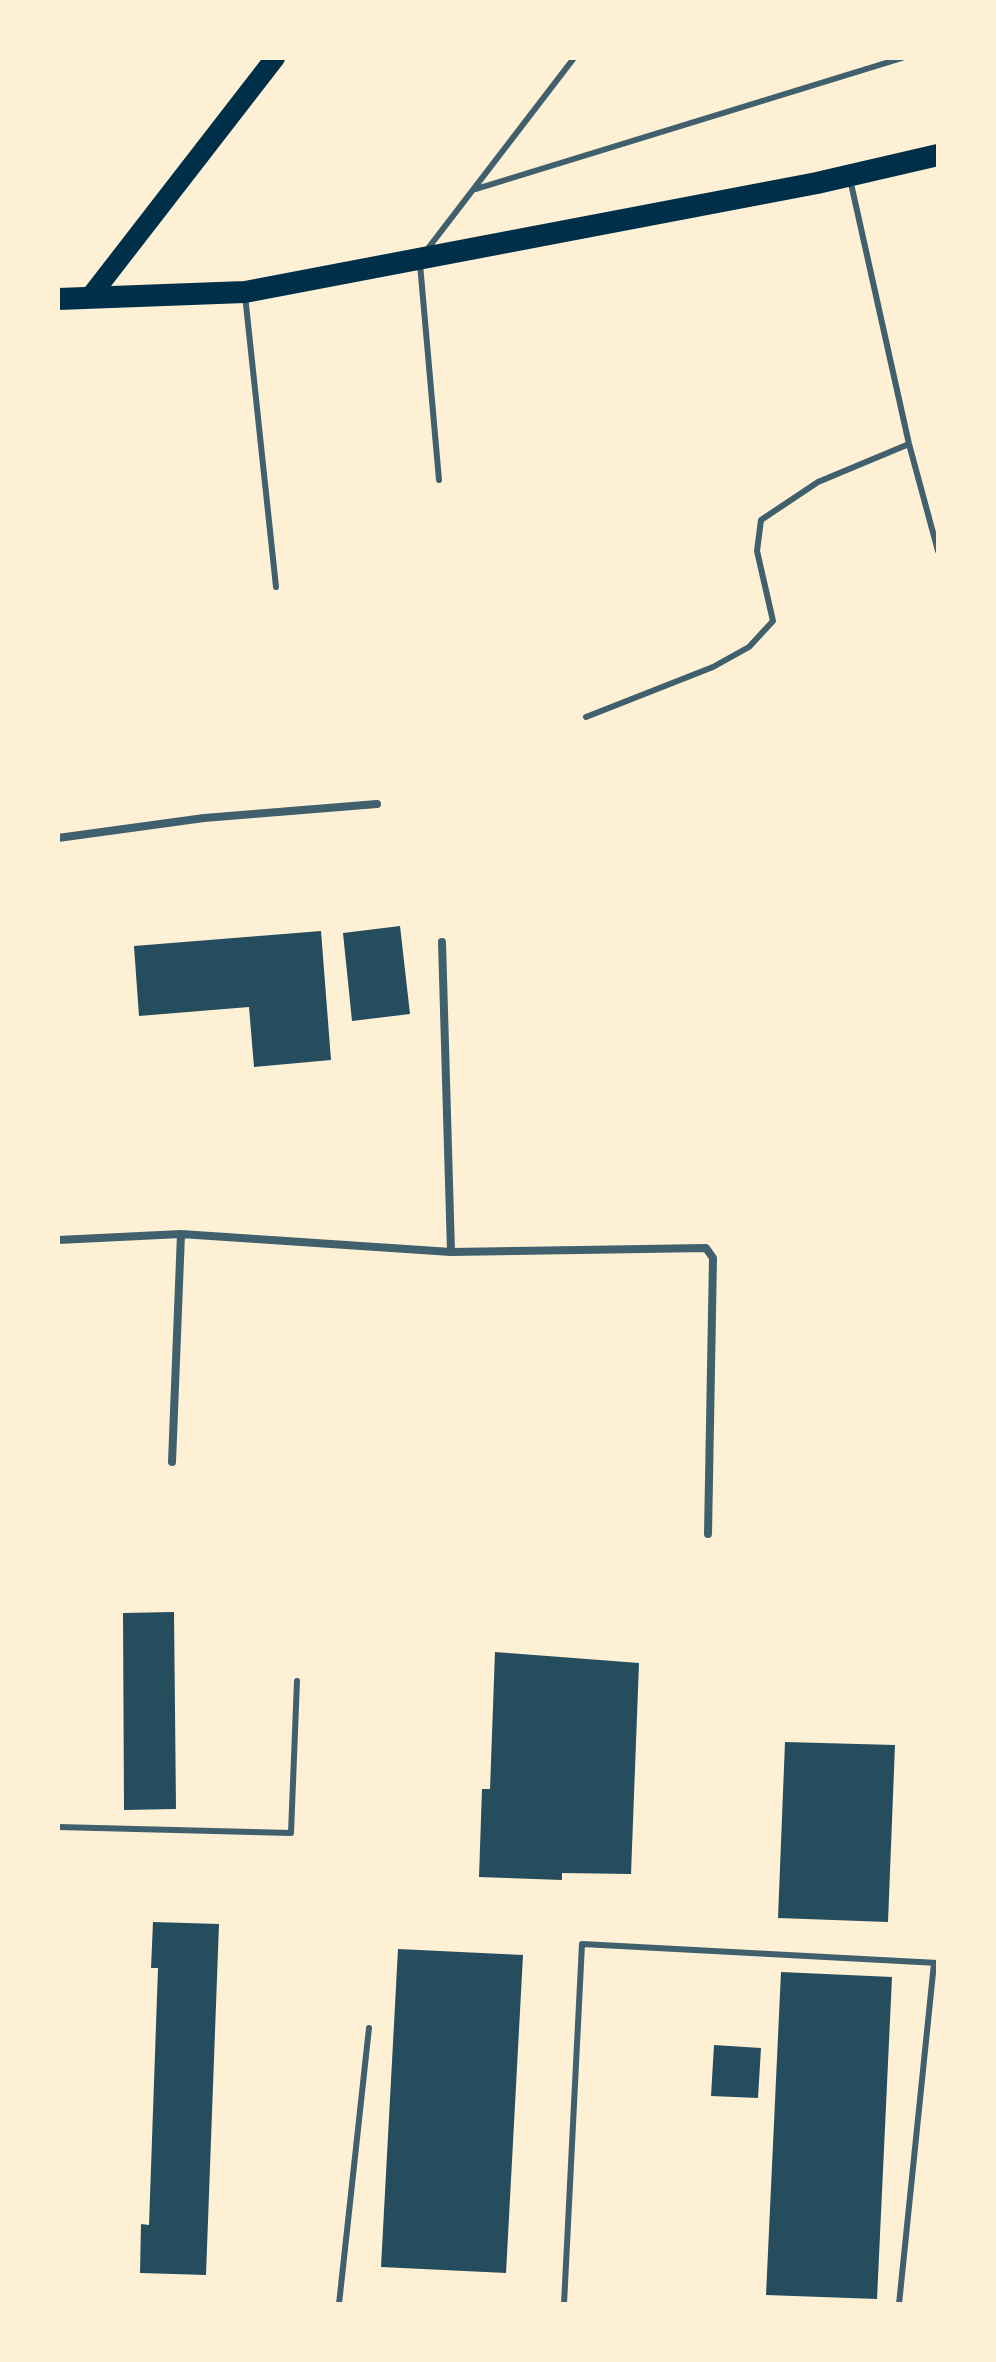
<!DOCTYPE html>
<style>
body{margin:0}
#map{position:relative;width:996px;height:2362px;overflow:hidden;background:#fdf0d5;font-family:Manrope,sans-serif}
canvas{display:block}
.frame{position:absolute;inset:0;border:60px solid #fdf0d5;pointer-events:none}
</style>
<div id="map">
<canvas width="996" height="2362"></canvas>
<div class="frame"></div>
</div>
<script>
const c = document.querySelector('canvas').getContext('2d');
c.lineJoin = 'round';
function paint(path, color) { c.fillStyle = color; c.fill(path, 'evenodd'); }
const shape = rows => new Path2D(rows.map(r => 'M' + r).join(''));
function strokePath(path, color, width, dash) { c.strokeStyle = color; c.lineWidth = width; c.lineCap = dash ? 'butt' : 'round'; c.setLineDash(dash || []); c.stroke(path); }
paint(shape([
 [400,926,410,1014,352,1021,343,933],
 [321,931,331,1060,254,1067,249,1007,139,1016,134,946],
 [174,1612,176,1809,124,1810,123,1613],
 [495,1652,639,1663,631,1874,562,1873,562,1880,479,1877,482,1789,490,1789],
 [785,1742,895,1745,888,1922,778,1918],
 [153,1922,219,1924,206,2275,140,2273,141,2224,149,2225,158,1968,151,1968],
 [398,1949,523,1955,506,2273,381,2267],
 [781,1972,892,1977,877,2299,766,2295],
 [714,2045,761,2048,758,2098,711,2096]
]), '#264d5e');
strokePath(shape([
 [850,179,909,444,938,551],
 [476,189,902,58],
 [426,251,574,58],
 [420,264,439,480],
 [245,295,276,587],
 [586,717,713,667,749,647,773,621,757,551,761,520,818,482,909,444],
 [58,1827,291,1833,297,1681],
 [339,2304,369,2028],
 [564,2304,582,1944,938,1963],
 [899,2304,934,1963]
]), '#3f606c', 6);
strokePath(shape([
 [58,838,204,818,377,804],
 [442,942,451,1252,706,1248,713,1258,708,1534],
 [58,1240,181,1234,451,1252],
 [172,1462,181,1234]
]), '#3f606c', 8);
strokePath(shape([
 [90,297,275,58]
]), '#003049', 20);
strokePath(shape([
 [58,299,245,292,817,183,938,155]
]), '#003049', 22);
</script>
